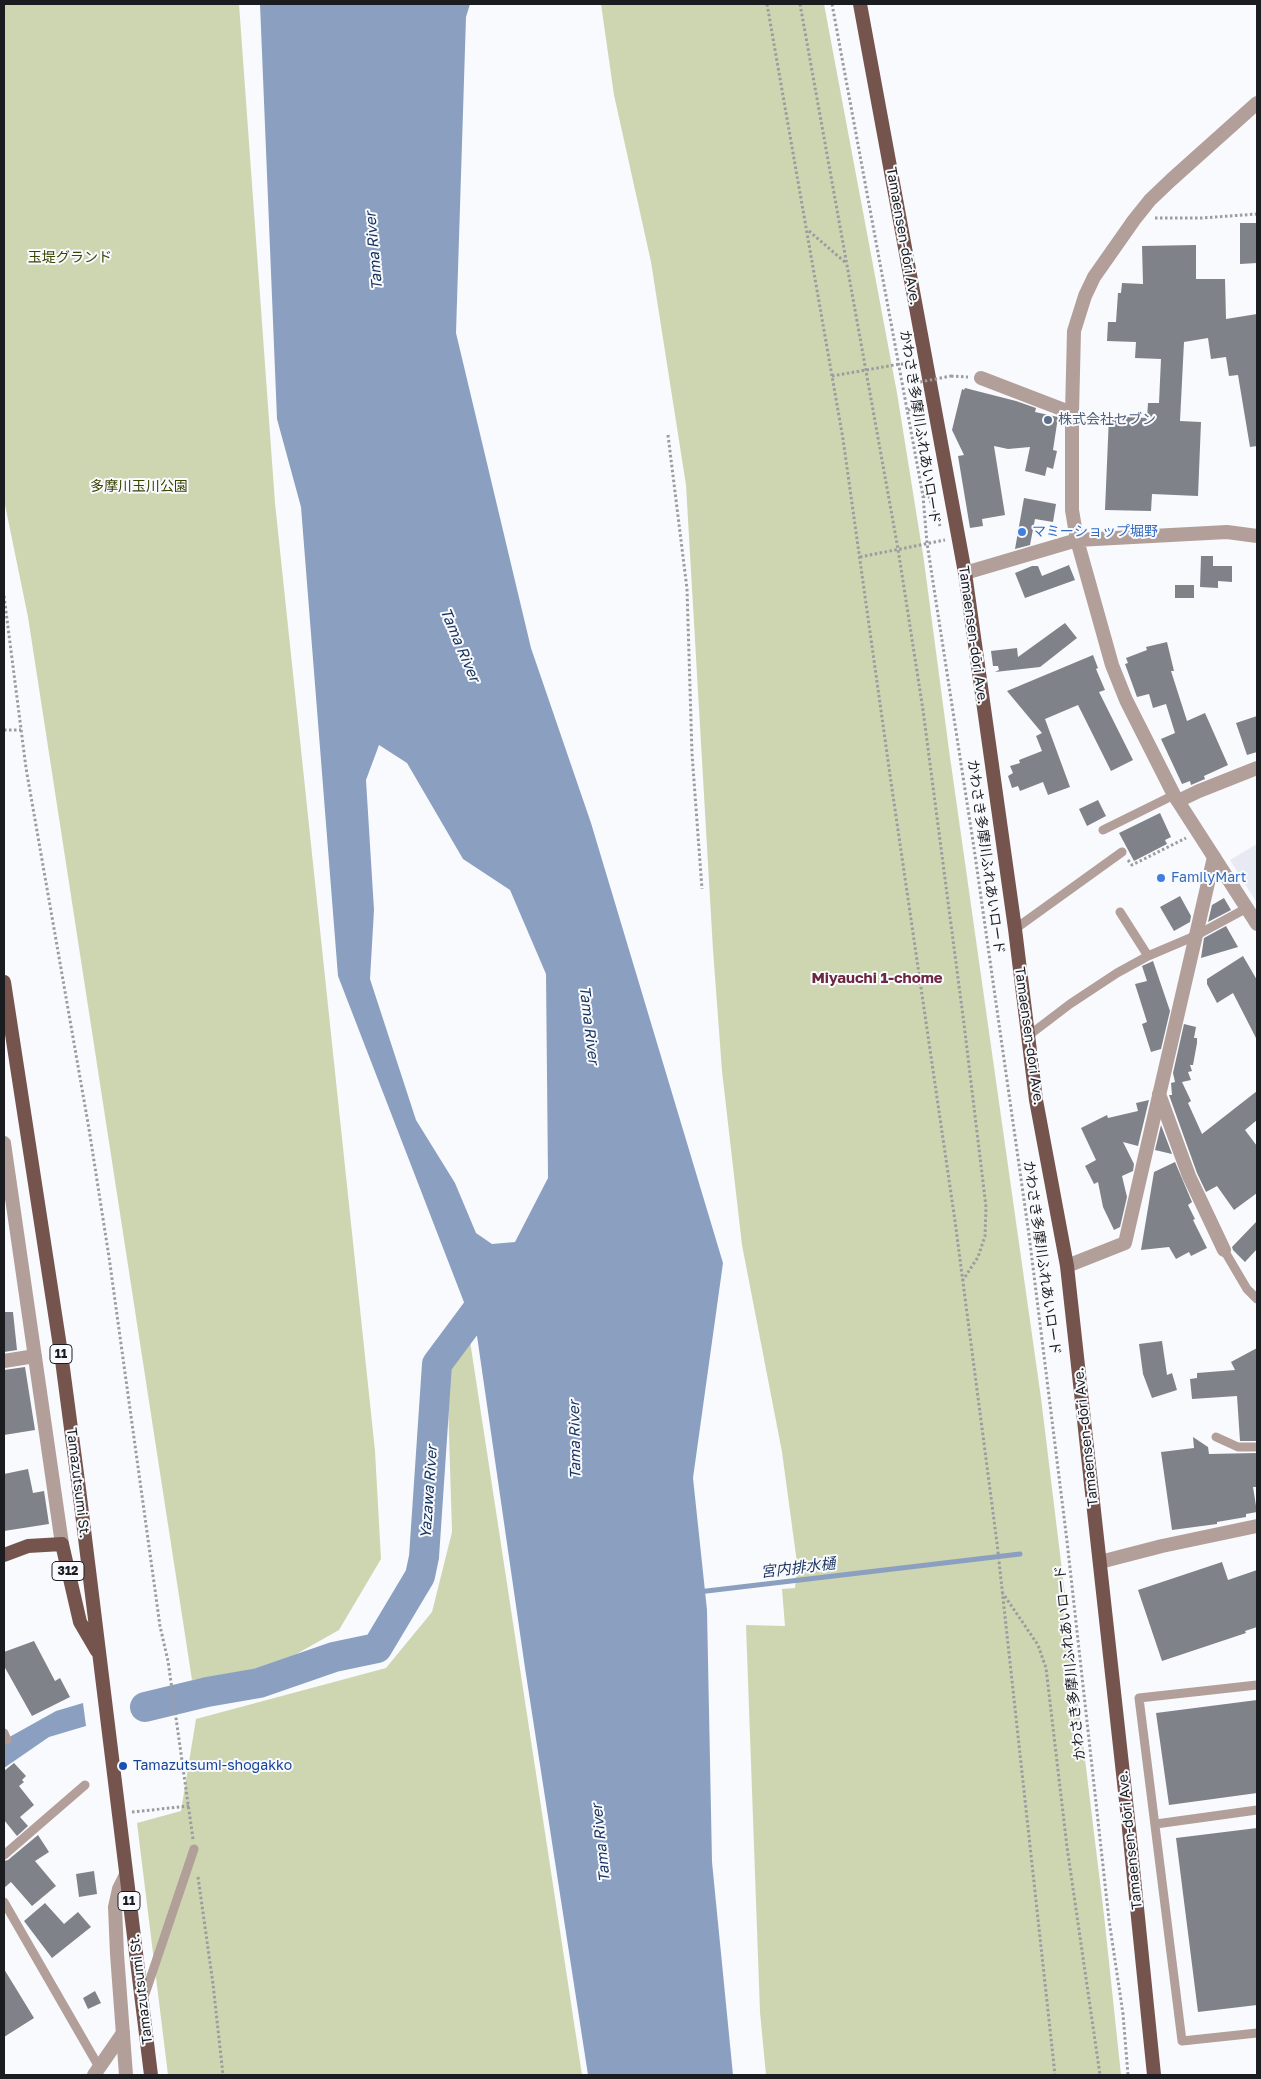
<!DOCTYPE html>
<meta charset="utf-8">
<style>
body{margin:0}
#map{position:relative;width:1261px;height:2079px;overflow:hidden;background:#f9fafe;font-family:"Golos Text",sans-serif}
canvas{display:block}
.frame{position:absolute;inset:0;border:5px solid #1b1c1f;pointer-events:none}
</style>
<div id="map">
<canvas width="1261" height="2079"></canvas>
<div class="frame"></div>
</div>
<script>
const c = document.querySelector('canvas').getContext('2d');
c.lineJoin = 'round';
function paint(path, color) { c.fillStyle = color; c.fill(path, 'evenodd'); }
const shape = rows => new Path2D(rows.map(r => 'M' + r).join(''));
function strokePath(path, color, width, dash) { c.strokeStyle = color; c.lineWidth = width; c.lineCap = dash ? 'butt' : 'round'; c.setLineDash(dash || []); c.stroke(path); }
function write(font, color, halo, rows, align = 'center') {
  c.font = font + ' "Golos Text","Noto Sans JP",sans-serif'; c.lineWidth = 4; c.setLineDash([]); c.textBaseline = 'middle'; c.strokeStyle = halo; c.fillStyle = color; for (const [text, x, y, turn = 0] of rows) {
    c.save(); c.translate(x, y); c.rotate((+turn || 0) * Math.PI / 180); c.textAlign = isNaN(turn) ? turn : align; if (halo) c.strokeText(text, 0, 0); c.fillText(text, 0, 0); c.restore();
  }
}
paint(shape([
 [1257,844,1257,903,1230,860]
]), '#e7eaf3');
paint(shape([
 [4,4,239,4,275,503,375,1451,381,1559,339,1630,277,1665,192,1680,28,617,4,500],
 [601,4,824,4,897,393,924,561,949,750,1041,1398,1104,1915,1121,2075,766,2075,760,2012,746,1625,785,1626,782,1589,795,1588,797,1563,782,1452,742,1245,722,1071,713,950,686,485,651,262,614,95],
 [463,1341,470,1341,582,2075,168,2075,137,1823,181,1811,196,1719,386,1668,432,1612,452,1532,447,1371]
]), '#ced6b1');
paint(shape([
 [260,4,470,4,466,17,456,333,531,648,591,823,723,1263,693,1478,707,1610,712,1862,733,2075,588,2075,525,1668,477,1336,338,976,301,507,277,419],
 [379,745,407,763,463,859,510,890,546,974,548,1178,515,1242,492,1244,476,1233,455,1183,416,1120,370,979,374,910,366,780],
 [83,1703,86,1726,49,1737,4,1768,4,1740,56,1711]
]), '#8ba0c1');
strokePath(shape([
 [698,1592,1020,1554]
]), '#8ba0c1', 5);
strokePath(shape([
 [145,1707,207,1692,259,1683,334,1657,377,1648,420,1576,424,1557,437,1364,495,1286]
]), '#8ba0c1', 30);
paint(shape([
 [1240,223,1257,223,1257,263,1240,264],
 [1196,245,1196,279,1225,279,1226,319,1257,314,1257,446,1250,447,1238,375,1229,376,1226,357,1211,359,1208,338,1184,342,1180,421,1201,422,1198,496,1152,494,1151,511,1105,510,1109,416,1147,418,1148,403,1159,403,1161,359,1135,358,1136,342,1107,341,1108,322,1116,322,1118,293,1121,293,1122,283,1143,284,1142,246],
 [965,388,1016,401,1036,408,1035,412,1058,417,1053,450,1057,451,1053,469,1047,467,1045,476,1025,471,1030,447,1008,449,994,446,1005,515,982,519,983,526,970,528,958,456,964,455,952,430,962,389,964,390],
 [1024,498,1056,504,1053,522,1035,519,1030,545,1015,549],
 [1201,556,1213,556,1213,566,1232,566,1232,582,1218,581,1218,588,1200,587],
 [1069,565,1075,580,1025,598,1015,573,1032,566,1038,566,1042,576],
 [1175,585,1194,585,1194,598,1175,598],
 [1065,623,1077,638,1040,667,995,672,999,670,998,666,993,666,991,651,1017,648,1018,657],
 [1167,642,1174,671,1171,671,1187,721,1205,713,1228,765,1204,776,1205,779,1191,785,1190,781,1182,784,1161,739,1175,733,1166,704,1153,708,1149,694,1137,697,1125,664,1128,663,1126,658,1147,650,1146,647],
 [1093,655,1098,668,1096,669,1105,690,1099,692,1133,760,1111,771,1078,705,1045,719,1070,787,1048,795,1043,782,1020,791,1018,786,1012,788,1008,776,1013,773,1010,766,1020,763,1019,760,1042,751,1036,736,1042,733,1007,691],
 [1257,716,1257,752,1247,755,1236,723],
 [1098,800,1106,816,1087,826,1079,809],
 [1160,813,1171,837,1165,840,1167,844,1134,861,1119,833],
 [1180,896,1191,916,1190,922,1174,931,1160,907],
 [1224,898,1231,910,1208,922,1212,905],
 [1226,926,1238,947,1201,958,1204,938],
 [1243,956,1257,980,1257,1040,1233,993,1217,1003,1207,984,1207,979],
 [1153,961,1170,1011,1161,1049,1151,1052,1142,1024,1147,1022,1135,984,1147,981,1142,966],
 [1184,1024,1196,1027,1194,1038,1197,1038,1197,1043,1193,1065,1190,1065,1192,1071,1188,1072,1191,1080,1182,1082,1191,1101,1188,1103,1202,1134,1257,1091,1257,1120,1245,1130,1257,1146,1257,1193,1234,1210,1217,1186,1206,1192,1197,1173,1169,1095,1172,1095,1171,1083,1175,1082,1173,1073],
 [1149,1100,1138,1146,1123,1142,1134,1164,1133,1171,1122,1176,1127,1197,1120,1227,1114,1230,1103,1207,1098,1182,1094,1184,1085,1166,1096,1160,1081,1128,1107,1115,1108,1118,1138,1111,1136,1103],
 [1161,1125,1172,1154,1155,1150],
 [1175,1162,1192,1202,1188,1205,1195,1219,1193,1220,1207,1248,1191,1256,1189,1252,1176,1259,1169,1247,1141,1250,1154,1172],
 [1257,1221,1257,1249,1245,1262,1233,1250,1232,1247],
 [4,1312,13,1312,17,1350,4,1352],
 [1162,1341,1167,1375,1172,1373,1177,1390,1152,1398,1143,1374,1139,1344],
 [1257,1348,1257,1441,1240,1441,1237,1396,1192,1399,1190,1379,1197,1378,1197,1373,1235,1370,1231,1362],
 [25,1367,35,1430,4,1435,4,1370],
 [1193,1437,1208,1447,1209,1454,1257,1453,1257,1487,1253,1487,1257,1512,1246,1514,1246,1517,1217,1522,1217,1524,1172,1530,1161,1452,1194,1448],
 [28,1469,33,1493,44,1491,49,1524,4,1531,4,1474],
 [1222,1562,1228,1580,1257,1570,1257,1627,1245,1631,1246,1633,1162,1661,1138,1590],
 [34,1641,55,1681,60,1678,70,1697,32,1716,4,1666,4,1652],
 [1257,1700,1257,1793,1169,1805,1156,1713],
 [14,1763,26,1776,22,1780,24,1782,19,1786,34,1805,20,1817,28,1826,17,1836,4,1820,4,1771],
 [1257,1828,1257,2005,1198,2012,1176,1838],
 [38,1835,49,1852,35,1861,56,1886,32,1906,11,1882,4,1888,4,1861,8,1860],
 [94,1871,97,1894,79,1897,76,1874],
 [45,1903,64,1924,78,1912,91,1927,52,1958,24,1921],
 [4,1969,34,2018,4,2037],
 [95,1991,101,2003,88,2009,83,1998]
]), '#7f8289');
strokePath(shape([
 [767,4,843,439,891,782,955,1221,997,1543,1055,2075],
 [800,4,898,549,923,710,964,1024,986,1207,985,1236,978,1257,963,1280],
 [832,4,923,496,927,543,974,848,1029,1235,1067,1541,1109,1920,1123,2014,1128,2075],
 [1155,218,1202,218,1257,214],
 [809,231,846,263],
 [832,376,900,364,912,365],
 [951,376,968,377],
 [908,410,919,408],
 [668,435,687,589,692,754,702,889],
 [923,496,929,497,940,526],
 [860,557,945,540],
 [4,596,26,768,89,1129,109,1257,160,1626,168,1661,193,1839],
 [4,730,21,730],
 [1128,860,1132,865,1186,838],
 [1002,1592,1038,1645,1046,1668,1067,1847,1100,2075],
 [132,1812,189,1806],
 [198,1877,213,1984,223,2075]
]), '#9b9ca0', 3, [2.5, 2.5]);
strokePath(shape([
 [1103,830,1174,795],
 [1120,912,1148,956],
 [1015,929,1122,852],
 [1028,1036,1070,1004,1117,973,1148,956,1195,936,1247,908],
 [1224,1250,1247,1289,1257,1299],
 [1216,1437,1238,1447,1257,1447],
 [1257,1685,1139,1698,1182,2041,1257,2033],
 [4,1733,7,1740],
 [1156,1824,1257,1810],
 [4,1855,85,1785],
 [4,1902,99,2067],
 [144,1997,194,1849]
]), '#b39f9a', 9);
strokePath(shape([
 [981,378,1072,413],
 [1178,801,1199,791,1257,768],
 [1159,1094,1189,1176,1224,1250],
 [4,1143,62,1544],
 [1067,1266,1125,1243,1214,857],
 [4,1361,35,1356],
 [1100,1562,1162,1546,1257,1526],
 [126,1875,119,1889,115,1907,117,1954,126,2075]
]), '#b39f9a', 14);
strokePath(shape([
 [1257,103,1171,180,1150,200,1134,220,1094,277,1085,296,1074,331,1072,413,1072,510,1077,540,1112,665,1126,700,1174,795,1257,924],
 [965,573,1077,540,1227,532,1257,536],
 [94,2075,123,2033]
]), '#b39f9a', 14);
strokePath(shape([
 [860,4,965,573,1015,929,1036,1100,1067,1266,1128,1819,1154,2075],
 [4,982,61,1353,79,1489,151,2075],
 [4,1555,28,1546,62,1544,80,1622,97,1651]
]), '#75544d', 14);
strokePath(shape([
 [915,383,951,376]
]), '#9b9ca0', 3, [2.5, 2.5]);
for (const [x, y, r, color] of [
 [1048,420,5,"#5c6f8a"],
 [1022,532,5,"#3f7fe0"],
 [1161,878,5,"#3f7fe0"],
 [123,1766,5,"#1a4fb4"]
]) { const dot = new Path2D(); dot.arc(x, y, r, 0, 2 * Math.PI); c.fillStyle = color; c.fill(dot); strokePath(dot, '#f9fafe', 2); }
for (const [x, y, w] of [
 [61,1354,22],
 [68,1571,32],
 [129,1901,22]
]) { const box = new Path2D(); box.roundRect(x - w / 2, y - 9.5, w, 19, 4); c.fillStyle = '#f9fafe'; c.fill(box); strokePath(box, '#1b1c1f', 1); }
write('bold 12px', '#1b1c1f', null, [
 ["11",61,1354],
 ["312",68,1571],
 ["11",129,1901]
]);
write('14px', '#1b1c1f', '#f9fafe', [
 ["Tamaensen-dōri Ave.",903,236,80],
 ["かわさき多摩川ふれあいロード",920,427,81],
 ["Tamaensen-dōri Ave.",973,635,82],
 ["かわさき多摩川ふれあいロード",986,857,82],
 ["Tamaensen-dōri Ave.",1029,1036,82],
 ["かわさき多摩川ふれあいロード",1042,1258,82],
 ["Tamaensen-dōri Ave.",1086,1437,-96],
 ["Tamazutsumi St.",78,1483,83],
 ["かわさき多摩川ふれあいロード",1070,1663,-96],
 ["Tamaensen-dōri Ave.",1130,1840,-96],
 ["Tamazutsumi St.",141,1989,-97]
]);
write('14px', '#3b4300', '#f9fafe', [
 ["玉堤グランド",70,258],
 ["多摩川玉川公園",139,487]
]);
write('14px', '#4e5e75', '#f9fafe', [
 ["株式会社セブン",1058,420]
], 'left');
write('14px', '#366cbe', '#f9fafe', [
 ["マミーショップ堀野",1032,532],
 ["FamilyMart",1171,878]
], 'left');
write('14px', '#164399', '#f9fafe', [
 ["Tamazutsumi-shogakko",133,1766]
], 'left');
write('italic 15px', '#17335d', '#f9fafe', [
 ["Tama River",374,251,-95],
 ["Tama River",460,645,67],
 ["Tama River",589,1025,83],
 ["Tama River",575,1440,-91],
 ["Yazawa River",429,1492,-86],
 ["宮内排水樋",798,1568,-7],
 ["Tama River",601,1843,-96]
]);
write('bold 15px', '#6c273e', '#f9fafe', [
 ["Miyauchi 1-chome",877,978]
]);
</script>
